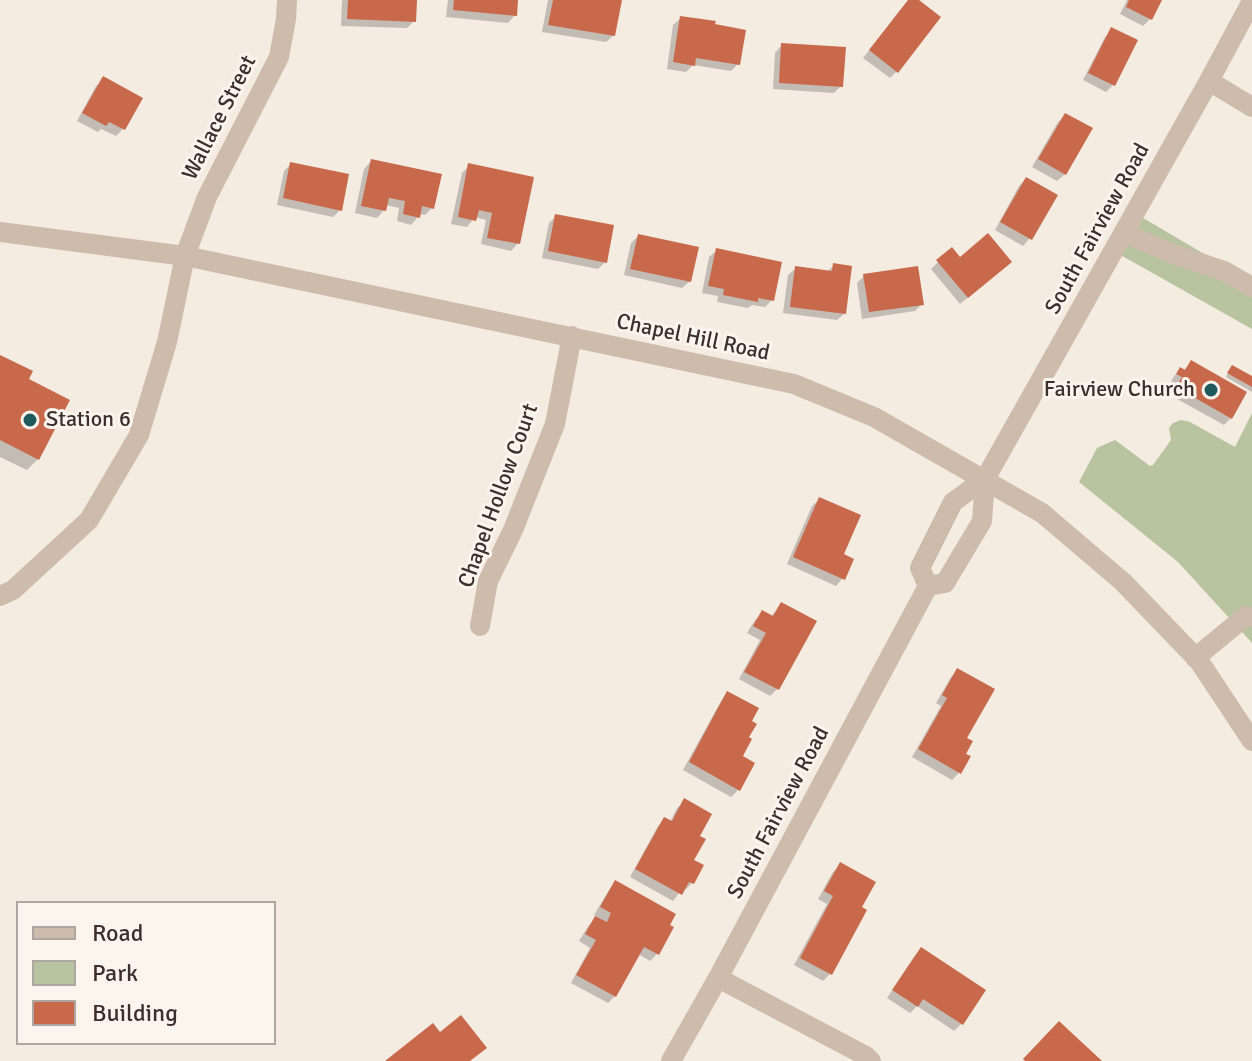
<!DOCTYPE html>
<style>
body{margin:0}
#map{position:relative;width:1252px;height:1061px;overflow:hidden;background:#f4ebe1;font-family:Signika,sans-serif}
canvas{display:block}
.legend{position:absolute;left:16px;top:901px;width:260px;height:144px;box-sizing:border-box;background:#fbf5ee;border:2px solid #aea6a0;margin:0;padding:10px 14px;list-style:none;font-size:24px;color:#3b302b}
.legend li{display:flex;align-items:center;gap:16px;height:40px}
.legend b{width:40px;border:2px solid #aea6a0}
</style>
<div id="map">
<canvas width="1252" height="1061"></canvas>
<ul class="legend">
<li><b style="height:10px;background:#cdbbac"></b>Road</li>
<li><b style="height:22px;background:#b8c4a0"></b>Park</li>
<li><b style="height:22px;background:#c8694b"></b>Building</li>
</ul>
</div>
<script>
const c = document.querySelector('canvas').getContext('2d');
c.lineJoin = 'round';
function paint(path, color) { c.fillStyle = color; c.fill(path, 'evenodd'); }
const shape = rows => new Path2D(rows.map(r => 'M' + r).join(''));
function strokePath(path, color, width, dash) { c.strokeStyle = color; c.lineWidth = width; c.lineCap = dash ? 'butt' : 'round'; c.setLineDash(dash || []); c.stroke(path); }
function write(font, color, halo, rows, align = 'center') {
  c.font = font + ' Signika,sans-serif'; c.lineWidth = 6; c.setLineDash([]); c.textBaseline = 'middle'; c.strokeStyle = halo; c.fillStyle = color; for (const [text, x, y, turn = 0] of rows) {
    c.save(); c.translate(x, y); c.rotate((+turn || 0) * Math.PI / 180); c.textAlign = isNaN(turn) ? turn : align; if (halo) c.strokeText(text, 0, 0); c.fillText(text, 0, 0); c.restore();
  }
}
paint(shape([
 [1138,215,1252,282,1252,329,1117,253],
 [1252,413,1252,643,1178,562,1079,482,1097,448,1115,440,1150,466,1153,465,1171,440,1169,428,1173,423,1181,420,1190,422,1235,447]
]), '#b8c4a0');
paint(shape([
 [342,0,415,0,414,21,407,28,341,26],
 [448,0,516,0,515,15,508,23,446,17],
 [548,0,620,0,614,35,606,42,542,32],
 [910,0,915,0,897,71,890,78,863,58],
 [1127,0,1160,0,1150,19,1143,26,1120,14],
 [681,18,738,64,731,71,693,65,686,72,667,69,673,25],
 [1112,30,1113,85,1106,92,1083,80,1105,37],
 [782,45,841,86,834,93,773,89,775,53],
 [104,79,140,99,123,129,116,136,101,129,98,132,77,121,96,86],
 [1065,115,1065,174,1057,181,1032,167,1058,122],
 [371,161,432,208,425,215,419,214,418,217,411,225,397,221,399,208,385,205,384,210,377,218,355,213,364,169],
 [291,164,340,210,333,217,277,205,284,171],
 [469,166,518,243,511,251,481,244,486,220,475,217,467,227,451,224,462,173],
 [1026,179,1030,238,1023,246,995,230,1019,186],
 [556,216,605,262,598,269,542,258,549,223],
 [638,236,690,281,682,288,624,275,631,243],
 [717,250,772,300,765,307,752,305,748,308,717,302,718,296,702,293,709,257],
 [959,260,1002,269,960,304,931,269,938,262],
 [834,265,845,313,837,320,783,313,788,275,796,268,827,272],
 [864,276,922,304,915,311,862,319,857,283],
 [0,357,26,379,38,459,27,470,0,457],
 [1191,363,1231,418,1224,425,1170,395,1176,384,1171,382,1174,376,1181,369,1183,371],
 [1229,371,1252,379,1252,392,1226,377],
 [820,499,841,555,843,578,836,586,787,564,812,506],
 [781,604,814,622,777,689,770,696,739,679,760,640,747,633,755,620,762,613,771,617],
 [958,670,964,739,959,773,952,780,912,757,941,706,936,703,951,677],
 [728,694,749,722,740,757,739,789,731,797,683,770,721,701],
 [685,801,698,836,692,861,701,866,692,883,685,890,682,889,673,901,630,877,658,826,665,819,670,822,677,808],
 [840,865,830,974,823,981,794,965,827,904,818,899,833,872],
 [616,883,657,954,650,961,638,954,615,996,608,1003,571,983,590,948,579,941,589,925,597,917,594,915,609,890],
 [921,949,983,990,961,1024,954,1031,917,1006,910,1013,887,998,914,957]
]), '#0003');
paint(shape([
 [348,0,417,0,416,22,347,19],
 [454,0,518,0,517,16,453,10],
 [553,0,622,0,615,36,548,25],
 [908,0,919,0,941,17,898,73,869,50],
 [1129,0,1162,0,1152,20,1126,7],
 [680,16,716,21,715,24,746,30,740,65,696,58,695,66,673,62],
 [1111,27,1138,40,1115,86,1088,73],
 [781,43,846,47,843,87,779,83],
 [103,76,143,98,125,130,109,122,106,126,82,113],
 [1065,113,1093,128,1066,175,1038,159],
 [371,159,442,174,434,209,422,206,420,218,403,214,405,201,389,198,386,211,361,206],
 [290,162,349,174,342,211,283,198],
 [468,163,534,177,520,244,487,238,492,213,479,210,476,221,458,217],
 [1026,177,1058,195,1032,240,1000,222],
 [555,214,614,225,607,263,548,251],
 [988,233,1012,262,968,298,936,260,952,247,960,257],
 [638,234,699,247,691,282,630,269],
 [716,248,782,262,774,301,758,298,758,302,723,295,724,289,708,286],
 [833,263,852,266,846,314,790,307,795,266,832,271],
 [918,266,924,305,869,312,863,274],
 [0,355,33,371,29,379,70,400,39,460,0,440],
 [1191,360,1247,392,1232,419,1176,387,1182,377,1176,374,1180,367,1185,370],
 [1232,365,1252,376,1252,387,1227,373],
 [819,497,861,515,844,554,854,559,845,580,793,557],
 [781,602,817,621,779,690,744,672,766,633,753,626,762,610,773,616],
 [957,668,995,689,967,738,973,741,966,754,971,756,961,774,918,749,947,698,942,695],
 [727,691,759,708,752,721,757,724,749,737,752,739,743,756,755,763,740,791,689,762],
 [684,798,712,814,700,836,706,839,694,860,704,865,694,884,689,882,682,895,635,869,664,817,672,821],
 [840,862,876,882,862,907,867,910,832,975,800,958,833,896,824,891],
 [615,880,676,914,670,925,674,927,659,955,644,947,616,997,576,975,596,940,585,934,595,916,607,922,611,913,600,907],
 [921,947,986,990,963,1025,923,999,918,1007,892,990],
 [461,1015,487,1048,470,1061,385,1061,433,1023,440,1032],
 [1059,1021,1102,1061,1025,1061,1023,1059]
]), '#c8694b');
strokePath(shape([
 [1209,81,1252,107],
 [0,232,185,256,794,384,874,417,1042,513,1123,582,1199,661,1252,741],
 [1125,232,1140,240,1179,256,1224,271,1252,287],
 [928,586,920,568,953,502,985,479,1209,81,1252,1],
 [928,586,945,583,982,521,985,479],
 [0,596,13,590,89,520,139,435,167,342,185,256,207,197,279,57,286,19,287,0],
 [480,626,488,581,513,530,555,424,572,336],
 [1195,658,1246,616,1252,617],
 [718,978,866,1056,871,1061],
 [671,1061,718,978,928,586]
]), '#cdbbac', 20);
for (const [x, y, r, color] of [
 [1211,390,8,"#1f5a5e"],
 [30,420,8,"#1f5a5e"]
]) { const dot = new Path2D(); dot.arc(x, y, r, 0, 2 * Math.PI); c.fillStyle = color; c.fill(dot); strokePath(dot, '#fbf5ee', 3); }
write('22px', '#3b302b', '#fbf5ee', [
 ["Wallace Street",220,118,-63],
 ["South Fairview Road",1098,229,-61],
 ["Chapel Hill Road",693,338,12],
 ["Chapel Hollow Court",499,496,-70],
 ["South Fairview Road",779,813,-62]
]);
write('22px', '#3b302b', '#fbf5ee', [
 ["Fairview Church",1195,390],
 ["Station 6",46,420,"left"]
], 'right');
</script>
